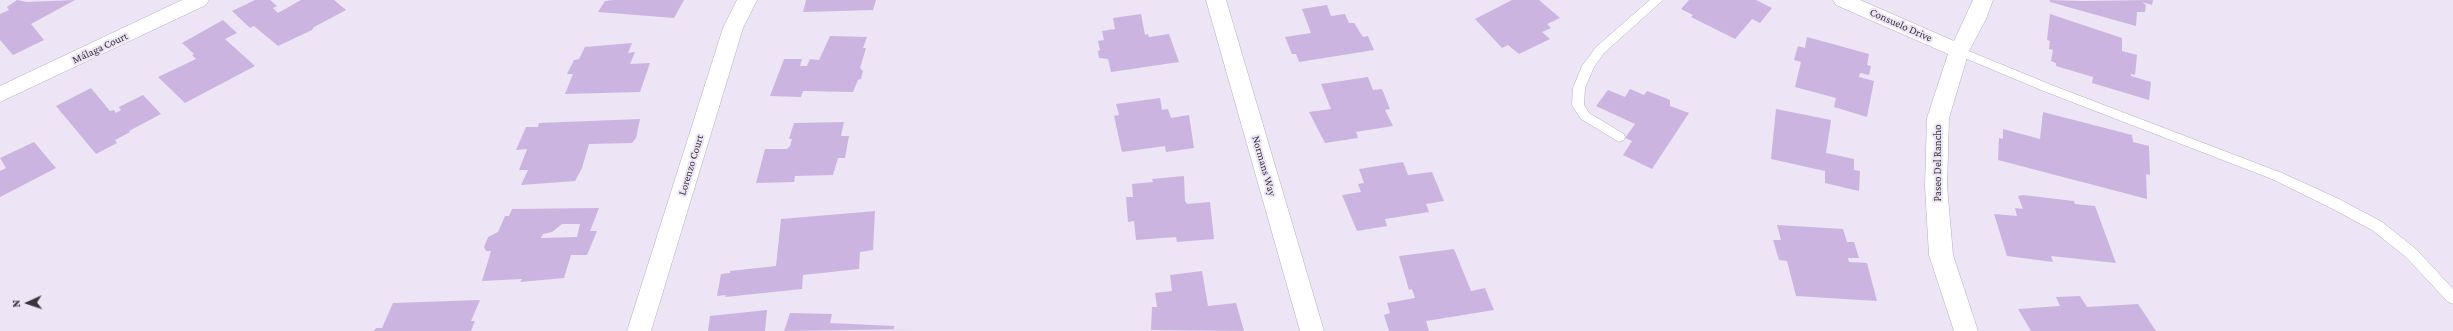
<!DOCTYPE html>
<meta charset="utf-8">
<style>
body{margin:0}
#map{position:relative;width:2453px;height:331px;overflow:hidden;background:#ede4f5;font-family:"Crimson Pro",serif}
canvas{display:block}
.north{position:absolute;left:8px;top:283px;width:40px;height:40px;-webkit-text-stroke:3px #ede4f5;paint-order:stroke;rotate:267deg;font-size:11px;font-weight:700;line-height:16px;text-align:center;color:#38353b}
.north::after{content:'';display:block;margin:auto;width:14px;height:18px;background:#38353b;clip-path:polygon(50% 0,100% 100%,50% 72%,0 100%)}
</style>
<div id="map">
<canvas width="2453" height="331"></canvas>
<div class="north">N</div>
</div>
<script>
const c = document.querySelector('canvas').getContext('2d');
c.lineJoin = 'round';
function paint(path, color) { c.fillStyle = color; c.fill(path, 'evenodd'); }
const shape = rows => new Path2D(rows.map(r => 'M' + r).join(''));
function strokePath(path, color, width, dash) { c.strokeStyle = color; c.lineWidth = width; c.lineCap = dash ? 'butt' : 'round'; c.setLineDash(dash || []); c.stroke(path); }
function write(font, color, halo, rows, align = 'center') {
  c.font = font + ' "Crimson Pro",serif'; c.lineWidth = 4; c.setLineDash([]); c.textBaseline = 'middle'; c.strokeStyle = halo; c.fillStyle = color; for (const [text, x, y, turn = 0] of rows) {
    c.save(); c.translate(x, y); c.rotate((+turn || 0) * Math.PI / 180); c.textAlign = isNaN(turn) ? turn : align; if (halo) c.strokeText(text, 0, 0); c.fillText(text, 0, 0); c.restore();
  }
}
paint(shape([
 [17,0,27,2,75,0,31,24,44,40,13,55,0,40,0,14,9,10,7,7],
 [255,0,270,0,277,6,273,8,278,13,301,0,334,0,346,10,314,27,312,30,278,46,254,26,250,28,232,11],
 [614,0,684,0,674,18,598,12,605,1],
 [806,0,876,0,873,10,803,12],
 [1512,0,1539,0,1560,18,1547,24,1551,28,1542,32,1550,39,1519,54,1508,45,1502,48,1475,19],
 [1689,0,1756,0,1772,8,1760,23,1752,19,1735,39,1691,17,1693,15,1681,9],
 [2050,0,2081,1,2153,0,2152,5,2142,2,2146,5,2145,12,2137,12,2136,26,2050,2],
 [1327,5,1331,16,1345,14,1349,23,1354,23,1363,37,1368,36,1374,50,1299,62,1296,54,1292,54,1285,37,1311,33,1302,9],
 [1141,14,1145,35,1148,34,1149,37,1169,34,1179,62,1111,72,1108,59,1099,58,1098,51,1100,50,1098,41,1104,40,1102,31,1115,29,1113,18],
 [2050,14,2122,38,2122,51,2137,55,2135,75,2131,74,2131,76,2151,82,2149,100,2092,83,2093,77,2056,66,2056,63,2051,61,2053,50,2049,49,2050,41,2047,40],
 [223,20,237,33,225,39,255,66,185,103,158,77,196,59,192,55,194,54,182,43],
 [830,36,867,37,863,48,866,48,860,68,863,71,861,79,858,80,853,92,803,91,801,97,770,96,784,59,802,59,800,66,807,66,810,59,819,60],
 [1807,37,1869,54,1867,65,1871,66,1869,75,1860,73,1859,77,1874,81,1867,117,1834,107,1836,98,1795,87,1801,62,1794,60,1798,46,1805,48],
 [632,43,628,53,635,52,630,64,650,63,640,92,565,94,573,74,567,74,574,60,579,59,585,47],
 [1368,77,1373,90,1382,89,1390,109,1385,110,1393,126,1356,132,1358,138,1325,143,1309,112,1331,109,1321,84],
 [91,88,110,111,114,110,116,113,121,110,119,107,143,95,161,114,129,131,130,132,115,140,117,143,96,154,56,106],
 [1630,89,1644,95,1647,91,1663,97,1670,100,1670,106,1689,113,1652,169,1623,155,1632,141,1625,138,1635,124,1596,106,1608,90,1625,97],
 [1160,98,1162,110,1168,109,1171,118,1189,115,1194,148,1166,152,1165,146,1122,152,1114,116,1119,115,1116,104],
 [1776,109,1831,120,1826,153,1854,159,1854,170,1860,171,1859,191,1825,183,1825,171,1771,159],
 [2043,112,2132,135,2133,142,2149,146,2150,175,2146,174,2147,199,1998,160,1999,138,2003,139,2003,129,2040,139],
 [640,119,636,138,632,143,589,144,582,168,575,181,521,185,528,170,519,170,527,149,516,150,526,127,538,127,539,123],
 [844,122,841,136,849,136,845,158,838,158,833,175,795,176,794,182,756,183,765,149,787,149,790,146,792,139,789,139,794,123],
 [34,142,56,168,0,197,0,171,6,168,0,158],
 [1403,162,1408,175,1432,172,1444,201,1426,204,1429,212,1385,219,1387,226,1357,231,1342,195,1361,192,1358,184,1364,183,1359,169],
 [1184,176,1185,201,1187,204,1210,202,1214,239,1177,242,1176,237,1136,240,1134,221,1128,222,1126,197,1133,197,1132,184,1153,182,1152,179],
 [2023,195,2074,201,2075,204,2095,206,2116,263,2051,256,2053,262,2007,256,1994,214,2017,216,2015,208,2023,209,2018,196],
 [599,208,590,231,597,231,587,255,571,255,564,278,520,282,522,279,482,281,491,251,486,251,484,247,488,237,498,232,505,216,509,216,512,209],
 [562,224,580,224,577,237,541,238,543,234,552,232],
 [875,211,873,250,860,252,859,269,803,275,802,289,725,297,726,295,717,296,721,274,730,273,730,271,776,266,781,219],
 [1777,225,1843,229,1847,242,1854,242,1859,258,1848,258,1849,262,1867,263,1877,301,1796,296,1787,261,1779,260,1773,240,1781,240],
 [1454,249,1471,291,1485,288,1494,310,1426,321,1429,331,1389,331,1384,315,1390,313,1387,303,1415,298,1412,289,1409,290,1399,256],
 [1202,271,1208,306,1236,303,1244,331,1151,330,1152,307,1157,307,1155,293,1172,291,1170,275],
 [2080,296,2087,307,2138,304,2156,331,2031,331,2018,309,2060,306,2056,297],
 [480,300,471,321,475,321,471,331,374,331,376,328,382,328,393,303],
 [767,310,765,331,708,331,710,316],
 [790,313,832,314,830,323,894,326,894,329,913,329,784,331]
]), '#cbb5e0');
const service = shape([
 [1650,0,1663,0,1604,53,1594,67,1585,88,1584,105,1589,113,1624,134,1625,137,1624,140,1619,142,1581,119,1572,105,1573,88,1582,66,1596,47,1650,0],
 [1959,47,2054,86,2282,173,2339,199,2382,222,2416,249,2453,289,2453,304,2448,302,2406,257,2372,230,2329,207,2272,179,2046,92,1955,54,1953,51,1959,47]
]);
const minor = shape([
 [182,0,209,0,206,5,0,102,0,86,182,0],
 [737,0,757,0,743,28,651,331,627,331,723,28,737,0],
 [1206,0,1226,0,1324,331,1300,331,1206,0],
 [1833,0,1860,0,1954,41,1973,0,1993,0,1986,19,1969,51,1949,118,1947,186,1953,255,1978,331,1954,331,1929,255,1925,186,1927,118,1948,54,1836,5,1833,0]
]);
strokePath(service, '#b6aebe', 1);
strokePath(minor, '#b6aebe', 1);
paint(service, '#fff');
paint(minor, '#fff');
write('11px', '#38353b', '#ede4f5', [
 ["Consuelo Drive",1901,25,24],
 ["Málaga Court",100,48,-25],
 ["Paseo Del Rancho",1938,163,-90],
 ["Lorenzo Court",691,165,-73],
 ["Normans Way",1264,166,74]
]);
</script>
